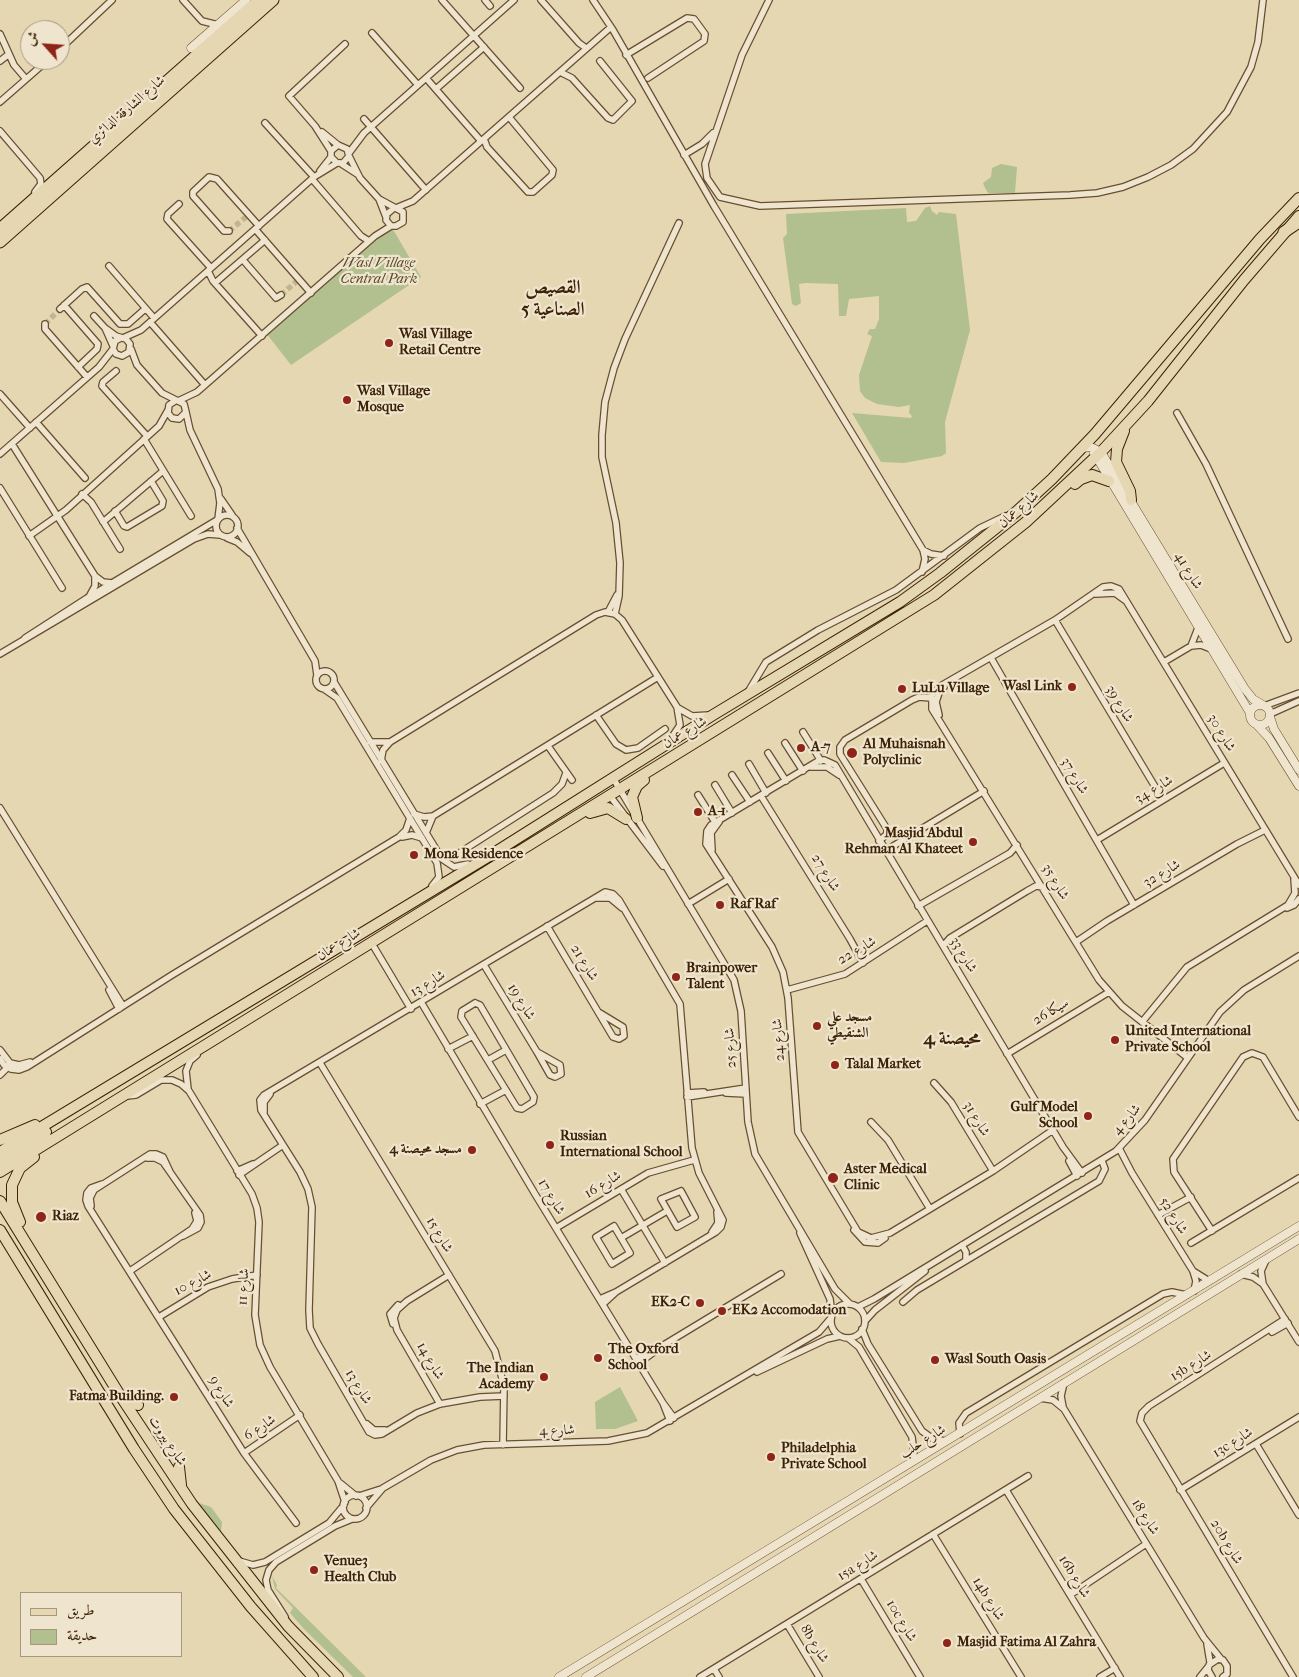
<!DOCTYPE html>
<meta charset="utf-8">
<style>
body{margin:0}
#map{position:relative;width:1299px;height:1677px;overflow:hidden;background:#e6d7b3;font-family:"IM FELL French Canon",Amiri,serif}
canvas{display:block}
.legend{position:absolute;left:20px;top:1592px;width:162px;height:65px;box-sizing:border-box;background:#efe5ce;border:1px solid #a8977e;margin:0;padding:6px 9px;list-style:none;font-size:15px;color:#3d2206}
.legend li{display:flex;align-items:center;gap:10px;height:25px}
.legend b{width:25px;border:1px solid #a8977e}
.north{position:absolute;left:20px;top:20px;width:50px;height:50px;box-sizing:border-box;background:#efe5ce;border:1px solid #a8977e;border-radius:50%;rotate:296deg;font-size:14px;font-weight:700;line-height:20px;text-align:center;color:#3d2206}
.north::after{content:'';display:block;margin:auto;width:18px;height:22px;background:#8f2418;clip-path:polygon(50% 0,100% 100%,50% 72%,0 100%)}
</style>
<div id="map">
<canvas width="1299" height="1677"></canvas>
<ul class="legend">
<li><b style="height:6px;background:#e6d7b3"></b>طريق</li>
<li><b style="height:14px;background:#b2bf8f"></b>حديقة</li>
</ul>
<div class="north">ش</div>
</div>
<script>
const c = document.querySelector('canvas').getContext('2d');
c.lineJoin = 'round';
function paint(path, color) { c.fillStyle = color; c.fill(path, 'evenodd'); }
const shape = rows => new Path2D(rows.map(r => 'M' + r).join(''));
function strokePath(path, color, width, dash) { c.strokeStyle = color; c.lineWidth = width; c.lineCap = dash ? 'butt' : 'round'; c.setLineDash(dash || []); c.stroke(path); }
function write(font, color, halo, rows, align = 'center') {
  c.font = font + ' "IM FELL French Canon",Amiri,serif'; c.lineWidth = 4.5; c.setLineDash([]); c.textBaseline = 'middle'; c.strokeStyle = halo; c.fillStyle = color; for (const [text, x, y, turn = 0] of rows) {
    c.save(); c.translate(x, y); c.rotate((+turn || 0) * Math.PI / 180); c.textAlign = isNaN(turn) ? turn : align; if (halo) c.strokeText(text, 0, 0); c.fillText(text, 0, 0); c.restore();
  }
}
paint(shape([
 [1001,164,1017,167,1015,193,988,193,985,188,983,183,991,177,992,168],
 [930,206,932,211,937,215,939,212,956,214,970,330,945,422,946,453,942,456,904,463,881,462,852,413,911,418,912,416,909,413,910,405,899,407,877,404,865,398,860,391,859,375,872,336,867,334,870,329,875,329,879,319,879,296,849,299,846,316,839,316,838,284,806,283,799,284,801,303,796,306,792,304,783,238,787,234,786,214,906,208,907,222,916,221,925,208],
 [391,226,421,277,291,365,266,333],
 [620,1387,638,1421,615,1429,596,1429,595,1402],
 [199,1503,211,1507,222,1522,221,1532,197,1504],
 [272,1576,277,1585,276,1588,366,1677,353,1677,304,1629,290,1613,293,1608,275,1589]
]), '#b2bf8f');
strokePath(shape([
 [229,231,246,217],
 [281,295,297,281],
 [45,324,60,309]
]), '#c4b390', 5.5, [5.5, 3]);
const minor = shape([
 [183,0,202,21,218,25],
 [442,0,520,88],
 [485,0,490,6],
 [541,0,579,43,586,48],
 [593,0,613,30,714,206,923,550,925,559,922,572],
 [769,0,742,55,705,164,707,178,720,197,760,206,1070,195,1097,193,1123,187,1148,177,1171,165,1193,149,1227,112,1251,67,1258,42,1263,0],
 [372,33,418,85],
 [0,34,14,65,26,79],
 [60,49,112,0],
 [626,55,687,18,694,19,705,34,704,41,648,78],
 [0,61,9,54],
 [560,72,572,78,608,118,613,120,632,101,600,61],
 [426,78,481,141],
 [436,89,484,47],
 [0,102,48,60],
 [364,119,426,190],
 [265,123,314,177],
 [0,131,40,178,41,184,35,192],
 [322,132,338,145,347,149,349,156,343,163,337,163,331,157,331,151,338,145],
 [484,139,487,147,528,192,533,192,552,175,553,170,509,117],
 [331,151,315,126,289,96,345,44],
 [349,153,364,133,514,0],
 [684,155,702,144,713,133],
 [349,156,360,178,379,199,386,217],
 [340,163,357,174],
 [320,171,331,157],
 [312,179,361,236,369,241],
 [379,199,403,212,403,222,396,226,391,226,386,220,387,214,394,208],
 [179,204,168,214,167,219,211,268],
 [396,208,413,201,611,27],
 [255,229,311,293],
 [229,231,224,231,193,196,193,192,209,177,217,179,259,226],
 [243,260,276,298,281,295],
 [109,266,154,318],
 [208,271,213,281,262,336],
 [215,283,265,240],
 [64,305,98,344,97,349,78,367],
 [60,309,82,289,87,287,120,324,128,324,145,309],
 [94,316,105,328,113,346],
 [150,322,205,385],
 [45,324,45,329,87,377],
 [105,328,116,336,126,339,130,344,129,352,122,356,116,354,113,349,115,341,121,338],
 [123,338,141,330,314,177,337,163],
 [131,349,137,365,162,393,184,404,186,412,179,419,172,418,168,413,169,405,175,401],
 [116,371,103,382,102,386,147,436],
 [0,394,30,428],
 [178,401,197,392,375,236,391,226],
 [186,412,190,430,218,489,220,503,218,519],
 [1177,413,1206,464,1288,639],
 [36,422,85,478],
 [144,439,191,516],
 [12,444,95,576,103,582,112,583],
 [0,454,99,367,113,349],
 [0,488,62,588],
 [82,494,91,502,120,549],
 [221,499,232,515],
 [115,511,124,526,127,527,162,506,163,501,151,481],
 '216 526a11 11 0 1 1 22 0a11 11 0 1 1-22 0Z',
 [103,522,163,471],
 [237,528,315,661,317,675],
 [29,536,66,510,159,426,168,410],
 [227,538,237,542,250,553],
 [923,550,931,554,944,556],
 [1096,594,1115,593,1126,601],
 [90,595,95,586,95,576],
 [608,612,617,595],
 [615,614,619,596,620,563,616,523,602,457,602,435,605,402,614,368,625,339,679,223],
 [1055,620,1163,800],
 [25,638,87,598,217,520],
 [1191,646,1198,628],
 [0,654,194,539,208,534,220,535],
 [991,658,1134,905],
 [1164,662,1191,646,1201,645,1211,649],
 '316 680a9 9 0 1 1 18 0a9 9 0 1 1-18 0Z',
 [334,682,442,859,454,867,468,864],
 [324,689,337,698,437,863,439,877,432,886],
 [748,692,766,662,818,630,896,590,980,528,1005,516],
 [1264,706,1299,693],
 [678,708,692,716,709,715],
 [1270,714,1299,701],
 [596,715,616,744,626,750,638,748,665,729],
 [939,715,936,702,939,693,944,687],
 [803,732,821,761],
 [370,742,390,742],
 [785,743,803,771],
 [548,746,572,780],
 [768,753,786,781],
 [381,761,383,750,390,742,596,615,605,612,615,614,622,620,677,707,680,725,672,737],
 [749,764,766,793],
 [811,767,827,767,839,775],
 [732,775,750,802],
 [613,778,734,980,741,1011,748,1122,755,1154,835,1289,850,1304],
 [715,785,732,813],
 [698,795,715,822],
 [610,796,663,866],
 [761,796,850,939,863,963],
 [0,808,123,1006],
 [414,814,424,817,433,816,658,677],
 [426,833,433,816],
 [402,837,412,835,422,838],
 [1097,840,1224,763],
 [879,841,887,834,887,829,840,754,840,747,845,740,912,700,919,697,931,698],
 [712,850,711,833,719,822],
 [885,851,984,791],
 [456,855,553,793,562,784,566,773],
 [595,898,610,898,622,908],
 [688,904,729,879],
 [918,906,1010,853,1017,845],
 [1287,908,1294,905,1299,899],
 [547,926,613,1037,619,1039,624,1036,623,1027,600,1013],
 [371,942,411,1009],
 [1076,942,1107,921,1237,844,1265,830],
 [943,946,950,938,1027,891,1036,886,1043,887],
 [484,965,537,1052],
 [109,990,119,1009],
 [787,990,845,974,927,921],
 [421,1002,535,1194,663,1403,674,1418],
 [475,1003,480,1005,534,1097,533,1102,522,1109,517,1108,461,1017,462,1011,475,1003],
 [1142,1022,1187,967,1288,905,1295,893,1294,879],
 [448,1049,473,1036],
 [0,1050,10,1063,19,1065,30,1062],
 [537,1052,560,1065,561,1074,555,1077,550,1075,537,1052],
 [1007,1054,1109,992],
 [1188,1058,1122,1006,1099,980,932,709,932,695,939,687,1055,620,1103,587,1111,586,1119,589,1299,885],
 [0,1059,4,1065,11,1069,19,1070,27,1067,172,975,399,837,406,830,410,818],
 [488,1060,506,1050],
 [320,1063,495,1351,504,1386,503,1445],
 [0,1075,7,1068],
 [934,1083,951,1102,993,1171],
 [188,1089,186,1071,190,1061,197,1055],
 [687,1093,704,1092],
 [726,1093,746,1094],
 [127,1096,136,1095,161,1080,172,1080,181,1084,189,1091,252,1194,257,1208,259,1222,255,1315,260,1345,270,1367,338,1481,345,1502],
 [687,1097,746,1088],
 [480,1104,506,1090],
 [264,1112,264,1102,270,1094],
 [871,1122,888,1140,930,1209],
 [1053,1130,993,1171,890,1233,871,1238,858,1232,798,1132,788,998,783,972,772,947,706,844,707,831,711,825,818,761,824,760,835,765,1063,1147,1082,1173],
 [1119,1148,1132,1173,1193,1271,1196,1281,1194,1291],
 [147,1158,155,1158,163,1162,200,1215,201,1222,198,1228,183,1236],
 [1069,1161,1077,1176],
 [237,1171,253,1164],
 [239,1175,283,1145],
 [102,1184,91,1188,87,1193,86,1200,88,1206,244,1453,296,1523],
 [621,1189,665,1263],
 [681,1191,695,1217,677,1227,661,1199,681,1191],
 [91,1206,90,1198,94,1190,150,1154,156,1154,163,1157,170,1172],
 [1158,1215,1191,1197],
 [614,1226,630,1253,612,1264,596,1237,614,1226],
 [556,1228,648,1173,694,1160],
 [854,1230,865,1242,878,1243,885,1238],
 [1212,1231,1174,1172,1173,1159,1243,1057,1252,1053,1263,1057,1299,1117],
 [712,1232,718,1223,717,1212],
 [800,1233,830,1299,832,1314],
 [621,1238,667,1211],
 [1191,1243,1299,1178],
 [962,1245,966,1252,966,1260],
 [1266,1260,1261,1271,1263,1284,1299,1342],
 [130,1271,192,1229,197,1221,195,1213],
 [1193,1271,1209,1281],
 [1241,1274,1253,1277,1263,1284],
 [903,1302,917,1290,1099,1181,1105,1169,1102,1161],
 [603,1304,616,1292],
 '831 1321a17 17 0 1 1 34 0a17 17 0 1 1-34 0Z',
 [858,1307,874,1299,1116,1151,1145,1120,1220,1012,1244,990,1299,956],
 [159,1317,208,1287,232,1279,257,1275],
 [1285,1319,1149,1406,1142,1413,1140,1421,1293,1677],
 [865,1321,875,1310,925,1271],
 [393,1324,390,1314,398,1305],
 [862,1329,868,1344,922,1431,933,1439,946,1441],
 [1272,1332,1288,1323],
 [848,1338,859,1347,912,1437,914,1453,910,1462],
 [636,1359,662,1346],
 [639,1363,662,1346,781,1274],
 [757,1372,827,1339,840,1336],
 [504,1396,480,1397,440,1404,417,1413,382,1434,375,1435,369,1432,318,1344,310,1328,309,1310,312,1207,308,1189,300,1172,261,1110,260,1100,264,1095,605,892,613,894,619,900,680,1004,692,1148,699,1173,723,1220,721,1227,716,1232,616,1292,600,1299],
 [1040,1398,1053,1400,1064,1409,1204,1638,1221,1659],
 [663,1403,670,1421],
 [440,1404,397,1330,394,1318,397,1310,407,1301,449,1275],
 [1063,1407,1061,1396,1064,1383],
 [367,1424,374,1430,385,1430],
 [960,1434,959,1423,966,1413,1163,1294,1172,1292,1186,1295],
 [1256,1444,1299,1515],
 [244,1453,300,1415],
 [340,1483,356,1496],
 [1006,1490,1120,1677],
 [1180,1490,1299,1417],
 '343 1507a12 12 0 1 1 24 0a12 12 0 1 1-24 0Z',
 [359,1496,381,1489],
 [366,1508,383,1488,431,1460,457,1450,484,1445,608,1441,647,1433,819,1332,831,1318],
 [933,1534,1021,1677],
 [239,1561,253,1565,265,1562,329,1523,344,1505],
 [861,1579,920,1677],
 [1070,1595,1146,1544],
 [285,1617,268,1590,266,1580,269,1570,276,1562,335,1526,352,1519],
 [787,1624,819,1677],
 [1207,1644,1210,1662],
 [714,1669,719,1677],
 [700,1677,1028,1476],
 [1100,1677,1115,1668],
 [1200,1677,1208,1667],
 [1212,1677,1208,1670,1209,1665,1218,1659,1223,1660,1227,1666,1227,1674,1223,1677]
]);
const tertiary = shape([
 [191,48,246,0],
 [1082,448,1091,447,1101,452,1245,689,1253,699,1263,705],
 [1094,453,1250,713],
 '1250 715a10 10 0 1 1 20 0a10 10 0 1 1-20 0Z',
 [1270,717,1274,729,1299,770],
 [1256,724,1269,738,1299,786],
 [559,1677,1299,1226],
 [586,1677,1299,1239]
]);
const primary = shape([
 [1124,431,1117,449,1116,462,1130,491,1131,500],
 [1075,484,1081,479,1092,475,1109,481],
 [590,813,608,808,626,819],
 [637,818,632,797,637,786,644,780],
 [0,1140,35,1125],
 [0,1152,486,858,713,715,900,602,940,573,1016,512,1052,479,1095,434,1260,239,1299,198],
 [0,1162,46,1132],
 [0,1172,934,595,1026,522,1101,452,1148,401,1244,280,1299,216],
 [0,1201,121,1397,192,1504,288,1626,338,1677],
 [20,1222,12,1202,12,1185,20,1168,34,1157],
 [0,1230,134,1449,174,1509,251,1607,313,1677],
 [121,1397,138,1405],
 [179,1467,181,1485]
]);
const motorway = shape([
 [0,229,259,0],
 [1284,232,1299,222],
 [0,242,273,0]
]);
strokePath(minor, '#674f31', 8);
strokePath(tertiary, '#674f31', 9);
strokePath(primary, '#3d2206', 12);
strokePath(motorway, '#3d2206', 13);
strokePath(minor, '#efe5ce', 5.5);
strokePath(tertiary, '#efe5ce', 8);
strokePath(primary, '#e6d7b3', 10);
strokePath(motorway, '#e6d7b3', 11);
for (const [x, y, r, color] of [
 [389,343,5,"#8f2418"],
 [347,400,5,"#8f2418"],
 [1072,687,5,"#8f2418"],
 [902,689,5,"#8f2418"],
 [801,748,5,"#8f2418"],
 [852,753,6,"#8f2418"],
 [698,812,5,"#8f2418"],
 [973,842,5,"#8f2418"],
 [414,855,5,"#8f2418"],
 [720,905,5,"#8f2418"],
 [676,977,5,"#8f2418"],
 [817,1026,5,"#8f2418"],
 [1115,1040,5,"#8f2418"],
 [835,1065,5,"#8f2418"],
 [1088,1116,5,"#8f2418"],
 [550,1145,5,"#8f2418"],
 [472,1150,5,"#8f2418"],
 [833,1178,6,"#8f2418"],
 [41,1217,6,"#8f2418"],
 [700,1303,5,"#8f2418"],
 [722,1311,5,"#8f2418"],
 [598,1358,5,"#8f2418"],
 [935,1360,5,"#8f2418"],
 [544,1377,5,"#8f2418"],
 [174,1397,5,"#8f2418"],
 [771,1457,5,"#8f2418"],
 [314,1570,5,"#8f2418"],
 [947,1643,5,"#8f2418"]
]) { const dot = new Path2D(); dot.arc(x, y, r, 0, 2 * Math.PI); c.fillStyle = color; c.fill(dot); strokePath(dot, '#efe5ce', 2); }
write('14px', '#3d2206', '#efe5ce', [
 ["شارع الشارقة الدائري",127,110,-41],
 ["شارع عمان",1019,510,-41],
 ["شارع 41",1188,571,59],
 ["شارع 39",1119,704,59],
 ["شارع عمان",685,733,-31],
 ["شارع 30",1221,733,59],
 ["شارع 37",1074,776,59],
 ["شارع 34",1154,790,-31],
 ["شارع 27",825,873,58],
 ["شارع 32",1162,874,-31],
 ["شارع 35",1055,882,59],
 ["شارع عمان",339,945,-32],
 ["شارع 22",857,951,-30],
 ["شارع 33",963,955,59],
 ["شارع 21",584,963,58],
 ["شارع 13",428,984,-31],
 ["شارع 19",521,1002,58],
 ["سيكا 26",1051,1012,-31],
 ["شارع 24",779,1040,-94],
 ["شارع 25",731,1048,-93],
 ["شارع 31",976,1119,59],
 ["شارع 4",1127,1120,-50],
 ["شارع 16",603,1185,-31],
 ["شارع 17",551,1197,59],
 ["شارع 52",1173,1216,58],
 ["شارع 15",439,1235,59],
 ["شارع 10",193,1283,-28],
 ["شارع 11",244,1287,-87],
 ["شارع 14",430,1361,60],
 ["15b شارع",1191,1366,-32],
 ["شارع 13",358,1387,59],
 ["شارع 9",221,1392,58],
 ["شارع 6",260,1428,-33],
 ["شارع 4",557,1431,-2],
 ["شارع بيروت",167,1441,56],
 ["شارع حلب",923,1442,-32],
 ["13c شارع",1233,1443,-32],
 ["شارع 18",1145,1517,58],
 ["20b شارع",1226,1542,59],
 ["15a شارع",858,1566,-32],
 ["16b شارع",1074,1577,58],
 ["14b شارع",988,1599,58],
 ["10c شارع",901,1621,59],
 ["8b شارع",814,1644,59]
]);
write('italic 14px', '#5a4928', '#efe5ce', [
 ["Wasl Village",379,264],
 ["Central Park",379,280]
]);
write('bold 14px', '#3d2206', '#efe5ce', [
 ["Wasl Village",399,335],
 ["Retail Centre",399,351],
 ["Wasl Village",357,392],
 ["Mosque",357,408],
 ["Wasl Link",1062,687,"right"],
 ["LuLu Village",912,689],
 ["Al Muhaisnah",863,745],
 ["Polyclinic",863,761],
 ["A-7",811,748],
 ["A-1",708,812],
 ["Masjid Abdul",963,834,"right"],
 ["Rehman Al Khateet",963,850,"right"],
 ["Mona Residence",424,855],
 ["Raf Raf",730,905],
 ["Brainpower",686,969],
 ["Talent",686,985],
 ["مسجد علي",827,1018],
 ["الشنقيطي",827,1034],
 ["United International",1125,1032],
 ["Private School",1125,1048],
 ["Talal Market",845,1065],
 ["Gulf Model",1078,1108,"right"],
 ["School",1078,1124,"right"],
 ["Russian",560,1137],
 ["International School",560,1153],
 ["مسجد محيصنة 4",462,1150,"right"],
 ["Aster Medical",844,1170],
 ["Clinic",844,1186],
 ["Riaz",52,1217],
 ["EK2-C",690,1303,"right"],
 ["EK2 Accomodation",732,1311],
 ["The Oxford",608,1350],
 ["School",608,1366],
 ["Wasl South Oasis",945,1360],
 ["The Indian",534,1369,"right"],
 ["Academy",534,1385,"right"],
 ["Fatma Building.",164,1397,"right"],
 ["Philadelphia",781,1449],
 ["Private School",781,1465],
 ["Venue3",324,1562],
 ["Health Club",324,1578],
 ["Masjid Fatima Al Zahra",957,1643]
], 'left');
write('bold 19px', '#3d2206', '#efe5ce', [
 ["القصيص",553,288],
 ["الصناعية 5",553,310],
 ["محيصنة 4",952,1039]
]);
</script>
